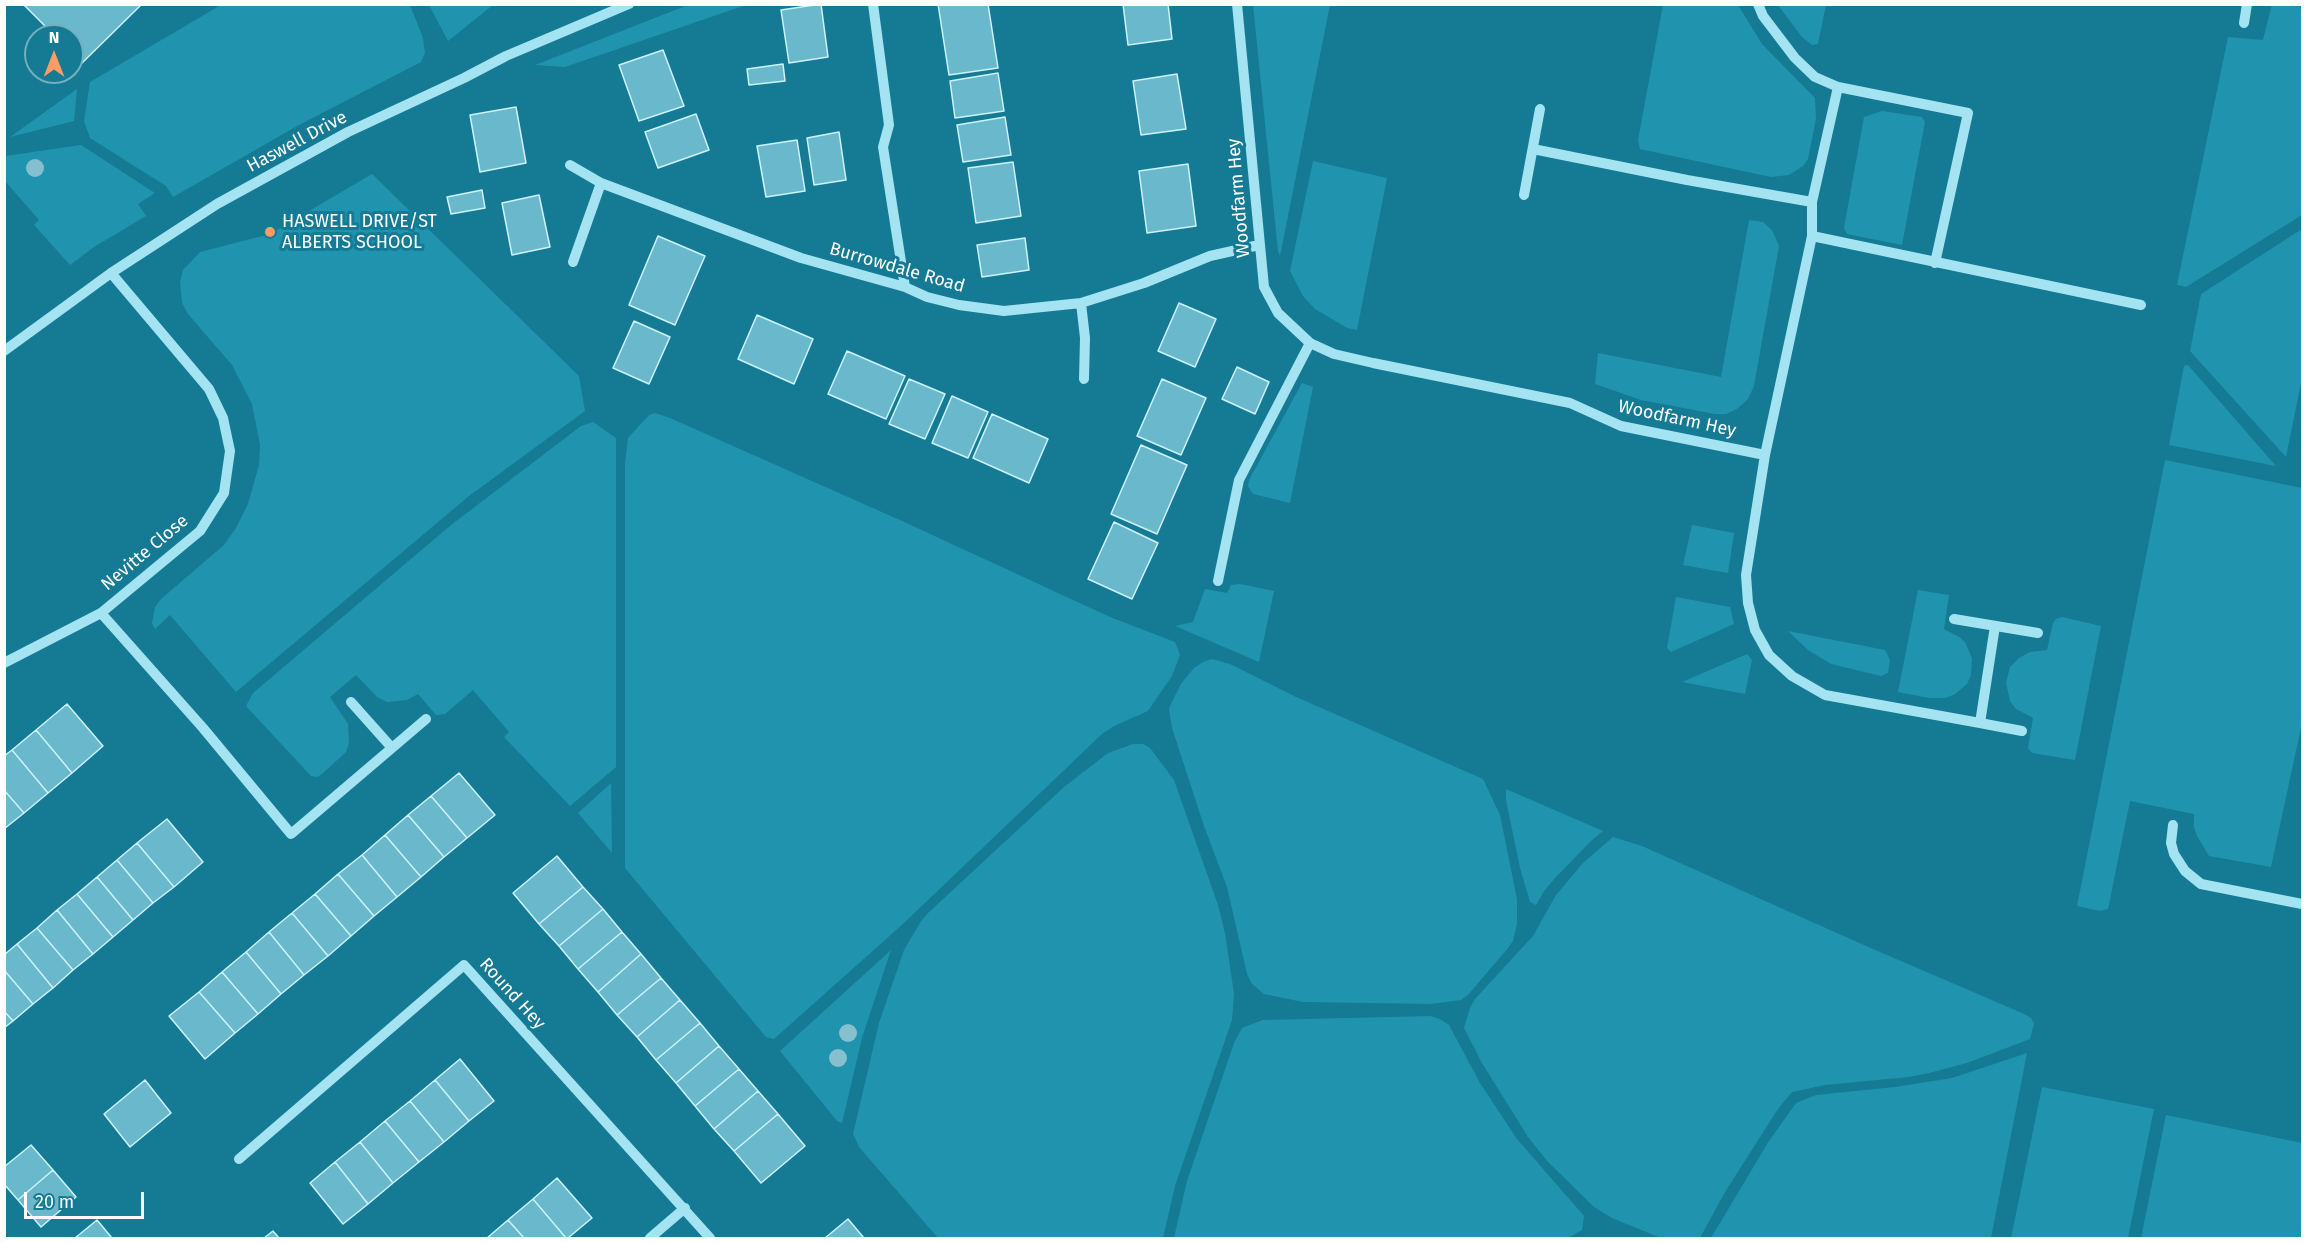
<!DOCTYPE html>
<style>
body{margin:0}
#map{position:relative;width:2307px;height:1243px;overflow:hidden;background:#157a94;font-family:"Fira Sans",sans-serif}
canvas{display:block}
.frame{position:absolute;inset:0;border:6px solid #fff;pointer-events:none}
.north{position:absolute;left:24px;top:24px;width:60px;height:60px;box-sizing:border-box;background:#157a94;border:2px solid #73afbf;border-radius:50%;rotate:0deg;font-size:16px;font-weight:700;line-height:24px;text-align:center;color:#fff}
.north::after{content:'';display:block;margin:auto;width:21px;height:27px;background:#ff9b65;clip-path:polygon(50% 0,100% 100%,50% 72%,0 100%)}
.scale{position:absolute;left:24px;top:1192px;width:120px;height:27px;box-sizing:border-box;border:3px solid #fff;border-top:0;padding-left:8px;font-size:18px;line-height:21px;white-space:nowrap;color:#fff;-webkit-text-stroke:4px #157a94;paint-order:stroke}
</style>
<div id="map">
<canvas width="2307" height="1243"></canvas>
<div class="frame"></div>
<div class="north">N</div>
<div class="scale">20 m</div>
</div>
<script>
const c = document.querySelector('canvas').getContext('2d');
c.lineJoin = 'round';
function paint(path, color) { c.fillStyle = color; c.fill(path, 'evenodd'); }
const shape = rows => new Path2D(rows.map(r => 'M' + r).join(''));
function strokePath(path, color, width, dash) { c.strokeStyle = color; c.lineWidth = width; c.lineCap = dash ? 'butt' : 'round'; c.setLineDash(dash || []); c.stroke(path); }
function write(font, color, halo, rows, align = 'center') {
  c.font = font + ' "Fira Sans",sans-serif'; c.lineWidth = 6; c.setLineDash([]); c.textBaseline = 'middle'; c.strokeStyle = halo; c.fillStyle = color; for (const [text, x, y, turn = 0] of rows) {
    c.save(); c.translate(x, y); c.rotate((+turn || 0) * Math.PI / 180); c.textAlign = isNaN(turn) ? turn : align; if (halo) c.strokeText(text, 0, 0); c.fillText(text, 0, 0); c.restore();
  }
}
paint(shape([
 [2272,4,2302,5,2302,215,2186,287,2177,285,2228,37,2263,40],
 [221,5,410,5,423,38,425,53,421,62,299,125,173,197,166,186,90,138,84,121,90,82],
 [429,5,493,5,448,41],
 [688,5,746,5,565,67,535,65],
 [1253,5,1330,5,1280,256,1278,251],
 [1663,5,1738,5,1762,44,1815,98,1816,119,1808,159,1803,166,1789,175,1771,177,1640,149,1638,140],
 [1778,5,1826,5,1818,44,1812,45,1802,37],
 [77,89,74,121,10,137],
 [1882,111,1922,117,1925,122,1902,245,1847,234,1844,228,1864,117],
 [81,145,155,193,138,204,146,216,94,247,70,265,34,225,39,220,5,181,5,156],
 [1313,161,1387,178,1357,330,1347,328,1315,309,1303,296,1290,271],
 [372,174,579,376,585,411,469,496,236,692,170,615,155,629,152,623,155,607,161,599,224,545,236,528,248,504,259,465,260,445,252,404,232,365,188,314,182,303,180,282,183,270,200,252,270,234],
 [1749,220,1763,222,1772,230,1779,246,1754,386,1748,399,1737,409,1726,414,1715,414,1641,400,1595,384,1598,353,1721,377],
 [2302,229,2302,378,2286,457,2190,351,2201,294],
 [2188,365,2276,466,2169,445,2184,366],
 [1302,383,1313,387,1290,503,1253,494,1248,486,1249,480],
 [655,413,670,418,902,521,1110,617,1175,642,1180,655,1172,676,1148,711,1114,726,1102,734,904,923,774,1039,766,1037,625,868,625,464,628,438,649,415],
 [593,422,616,438,616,767,570,806,504,737,509,732,473,690,445,714,436,715,418,694,407,700,387,702,377,697,356,675,330,697,348,724,349,743,346,752,322,774,317,777,311,776,246,706,253,693,451,525,581,426],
 [2165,460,2302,488,2302,723,2271,867,2209,856,2197,836,2194,827,2194,814,2130,801,2108,909,2100,911,2077,906],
 [1692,525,1734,533,1728,573,1683,565],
 [1240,584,1274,591,1259,662,1175,626,1193,622,1205,589,1227,593,1231,585],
 [1918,590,1949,595,1944,629,1959,637,1965,642,1972,658,1971,675,1967,684,1955,694,1946,698,1929,698,1898,692],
 [1676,597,1730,607,1734,624,1671,652,1667,648],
 [2062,617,2101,626,2075,760,2032,753,2028,748,2033,718,2016,709,2010,701,2006,683,2010,667,2019,658,2030,652,2047,650,2053,623,2056,619],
 [1788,631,1885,650,1890,660,1888,673,1881,676,1831,664,1808,650],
 [1747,654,1752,660,1745,694,1682,682],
 [1212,659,1230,664,1294,696,1483,779,1500,815,1517,899,1517,924,1513,941,1508,948,1468,995,1461,1000,1431,1004,1303,1002,1264,994,1252,984,1247,974,1227,887,1204,826,1172,728,1169,708,1181,684,1194,668,1203,662],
 [1133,744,1143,744,1150,748,1174,780,1218,905,1225,933,1234,994,1232,1020,1175,1186,1163,1238,938,1238,859,1147,853,1134,879,1023,904,950,921,921,928,913,1064,787,1108,753],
 [611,783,612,853,578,813],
 [1506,789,1603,831,1592,840,1556,877,1544,891,1536,905,1530,902,1520,868,1506,800],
 [1613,837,1642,846,1866,946,2022,1013,2031,1018,2034,1024,2030,1039,1967,1063,1929,1073,1909,1077,1825,1085,1792,1092,1778,1109,1725,1192,1700,1238,1661,1238,1612,1218,1594,1207,1547,1161,1528,1137,1482,1063,1464,1028,1470,1008,1475,999,1533,936,1556,895,1583,863],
 [891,950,862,1038,842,1123,837,1121,780,1051],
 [1430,1016,1440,1019,1449,1025,1480,1083,1517,1139,1584,1216,1582,1230,1568,1238,1174,1238,1187,1181,1234,1043,1242,1028,1263,1020],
 [2027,1053,1991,1238,1711,1238,1769,1141,1796,1103,1816,1095,1895,1087,1952,1078],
 [2042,1087,2154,1109,2128,1238,2011,1238],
 [2166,1115,2302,1143,2302,1238,2141,1238]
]), '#2094af');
const building = shape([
 [23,4,142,4,82,63,72,53,72,36,55,36,23,4],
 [821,4,828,57,789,63,781,10,821,4],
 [938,4,988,4,998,68,949,75,938,4],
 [1123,4,1168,4,1172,39,1128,45,1123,4],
 [663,50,684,106,639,121,619,65,663,50],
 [783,64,785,81,749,85,747,69,783,64],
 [998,73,1004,111,955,118,950,81,998,73],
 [1177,74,1186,129,1141,135,1133,81,1177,74],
 [516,107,526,163,480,172,470,115,516,107],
 [696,114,709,150,658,168,645,132,696,114],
 [1005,117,1011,155,963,162,957,125,1005,117],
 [839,132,846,180,814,185,807,138,839,132],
 [797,140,805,191,766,197,757,146,797,140],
 [1013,162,1021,216,976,223,968,168,1013,162],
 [1188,164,1196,226,1147,233,1139,171,1188,164],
 [482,190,485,208,451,214,447,197,482,190],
 [539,195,550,247,512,255,502,203,539,195],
 [658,236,705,256,675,325,629,305,658,236],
 [1025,238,1029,270,982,277,977,245,1025,238],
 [1179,303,1216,319,1195,367,1158,351,1179,303],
 [757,315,813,339,794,384,738,359,757,315],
 [634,321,670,337,649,384,613,368,634,321],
 [847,351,905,376,886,419,828,394,847,351],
 [1237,367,1269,382,1255,414,1222,399,1237,367],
 [909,379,945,394,925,439,889,424,909,379],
 [1162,379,1206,398,1181,455,1137,436,1162,379],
 [952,396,988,412,968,458,932,443,952,396],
 [992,414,1048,439,1029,483,973,458,992,414],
 [1141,445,1187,465,1157,534,1111,514,1141,445],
 [1114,522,1158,543,1132,599,1088,579,1114,522],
 [67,704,103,746,72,773,36,730,67,704],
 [36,730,72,773,48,793,12,750,36,730],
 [12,750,48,793,24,813,4,790,4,756,12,750],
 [459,773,495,815,467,838,431,796,459,773],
 [4,790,24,813,4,829,4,790],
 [431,796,467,838,444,857,408,815,431,796],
 [408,815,444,857,421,877,385,835,408,815],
 [167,819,203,862,174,887,137,843,167,819],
 [385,835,421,877,397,897,362,855,385,835],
 [137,843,174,887,153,903,117,860,137,843],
 [362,855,397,897,374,916,338,874,362,855],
 [557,856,583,887,539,924,513,893,557,856],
 [117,860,153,903,133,920,97,877,117,860],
 [338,874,374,916,351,936,315,894,338,874],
 [97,877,133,920,113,937,77,894,97,877],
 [583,887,603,909,559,946,539,924,583,887],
 [77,894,113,937,93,954,57,910,77,894],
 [315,894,351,936,328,956,292,913,315,894],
 [603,909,622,932,578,969,559,946,603,909],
 [57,910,93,954,73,970,37,928,57,910],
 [292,913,328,956,304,975,269,932,292,913],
 [37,928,73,970,53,988,17,944,37,928],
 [269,932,304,975,281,994,246,952,269,932],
 [622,932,641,954,598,992,578,969,622,932],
 [17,944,53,988,33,1004,4,970,4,955,17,944],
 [246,952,281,994,258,1014,222,972,246,952],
 [641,954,661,978,617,1015,598,992,641,954],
 [4,970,33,1004,13,1021,4,1011,4,970],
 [222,972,258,1014,235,1033,199,992,222,972],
 [661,978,680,1000,637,1037,617,1015,661,978],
 [199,992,235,1033,205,1059,169,1016,199,992],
 [680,1000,700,1023,656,1060,637,1037,680,1000],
 [4,1011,13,1021,4,1028,4,1011],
 [700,1023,719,1046,676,1083,656,1060,700,1023],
 [719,1046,739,1069,695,1106,676,1083,719,1046],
 [460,1059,494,1101,469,1121,435,1080,460,1059],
 [739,1069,758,1091,714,1129,695,1106,739,1069],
 [145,1080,171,1113,130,1147,104,1114,145,1080],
 [435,1080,469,1121,444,1142,410,1101,435,1080],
 [758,1091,778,1114,734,1151,714,1129,758,1091],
 [410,1101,444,1142,419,1162,385,1121,410,1101],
 [778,1114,805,1146,761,1183,734,1151,778,1114],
 [385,1121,419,1162,393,1183,360,1142,385,1121],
 [360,1142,393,1183,368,1204,335,1162,360,1142],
 [31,1145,53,1170,18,1200,4,1184,4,1167,31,1145],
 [335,1162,368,1204,343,1224,310,1183,335,1162],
 [53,1170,76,1197,41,1227,18,1200,53,1170],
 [557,1178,592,1218,568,1238,566,1238,533,1199,557,1178],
 [533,1199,566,1238,524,1238,508,1220,533,1199],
 [848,1219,864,1238,825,1238,848,1219],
 [97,1220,112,1238,75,1238,97,1220],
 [508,1220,524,1238,487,1238,508,1220],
 [273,1231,279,1238,264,1238,273,1231]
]);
paint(building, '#69b8cb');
strokePath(building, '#ccf3fc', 1.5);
strokePath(shape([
 [873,4,889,125,883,147,905,287],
 [1237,4,1264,287,1278,313,1310,343,1334,354,1373,363,1570,403,1621,426,1765,455],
 [1758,4,1763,16,1795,58,1815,77,1838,87,1968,113,1935,263],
 [2244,23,2247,4],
 [1838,87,1812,202,1812,236,1765,455,1746,575,1748,603,1755,630,1769,655,1792,676,1825,695,1980,723,1995,626],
 [1533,149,1687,180,1812,202],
 [570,165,601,183,801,258,905,287,927,297,959,305,1004,311,1081,303,1144,283,1210,256,1259,245],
 [1524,195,1540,109],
 [1812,236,2141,305],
 [573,262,601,183],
 [1081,303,1085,338,1084,379],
 [4,351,111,273,217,204,348,132,464,78,506,56,629,4],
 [1218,581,1239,480,1310,343],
 [101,613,203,728,291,834,392,748],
 [1954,619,2038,633],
 [4,663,101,613,200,531,224,493,230,451,223,418,209,389,111,273],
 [351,702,392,748,426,719],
 [1980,723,2022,731],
 [2173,825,2171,843,2174,854,2185,871,2201,884,2302,904],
 [239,1159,464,965,710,1238],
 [650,1238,685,1208]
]), '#a4e3f1', 10);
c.fillStyle = '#86bfce';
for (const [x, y] of [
 [35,168],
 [848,1033],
 [838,1058]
]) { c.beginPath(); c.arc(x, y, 9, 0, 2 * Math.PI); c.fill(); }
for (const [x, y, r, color] of [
 [270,232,6,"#ff9b65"]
]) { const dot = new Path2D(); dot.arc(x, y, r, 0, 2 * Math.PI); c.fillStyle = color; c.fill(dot); strokePath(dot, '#157a94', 2); }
write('18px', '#fff', '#157a94', [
 ["Haswell Drive",297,142,-28],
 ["Woodfarm Hey",1239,198,-95],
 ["Burrowdale Road",897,268,16],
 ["Woodfarm Hey",1677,419,12],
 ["Nevitte Close",145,553,-40],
 ["Round Hey",512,994,48]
]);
write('18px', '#fff', '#157a94', [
 ["HASWELL DRIVE/ST",282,222],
 ["ALBERTS SCHOOL",282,243]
], 'left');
</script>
